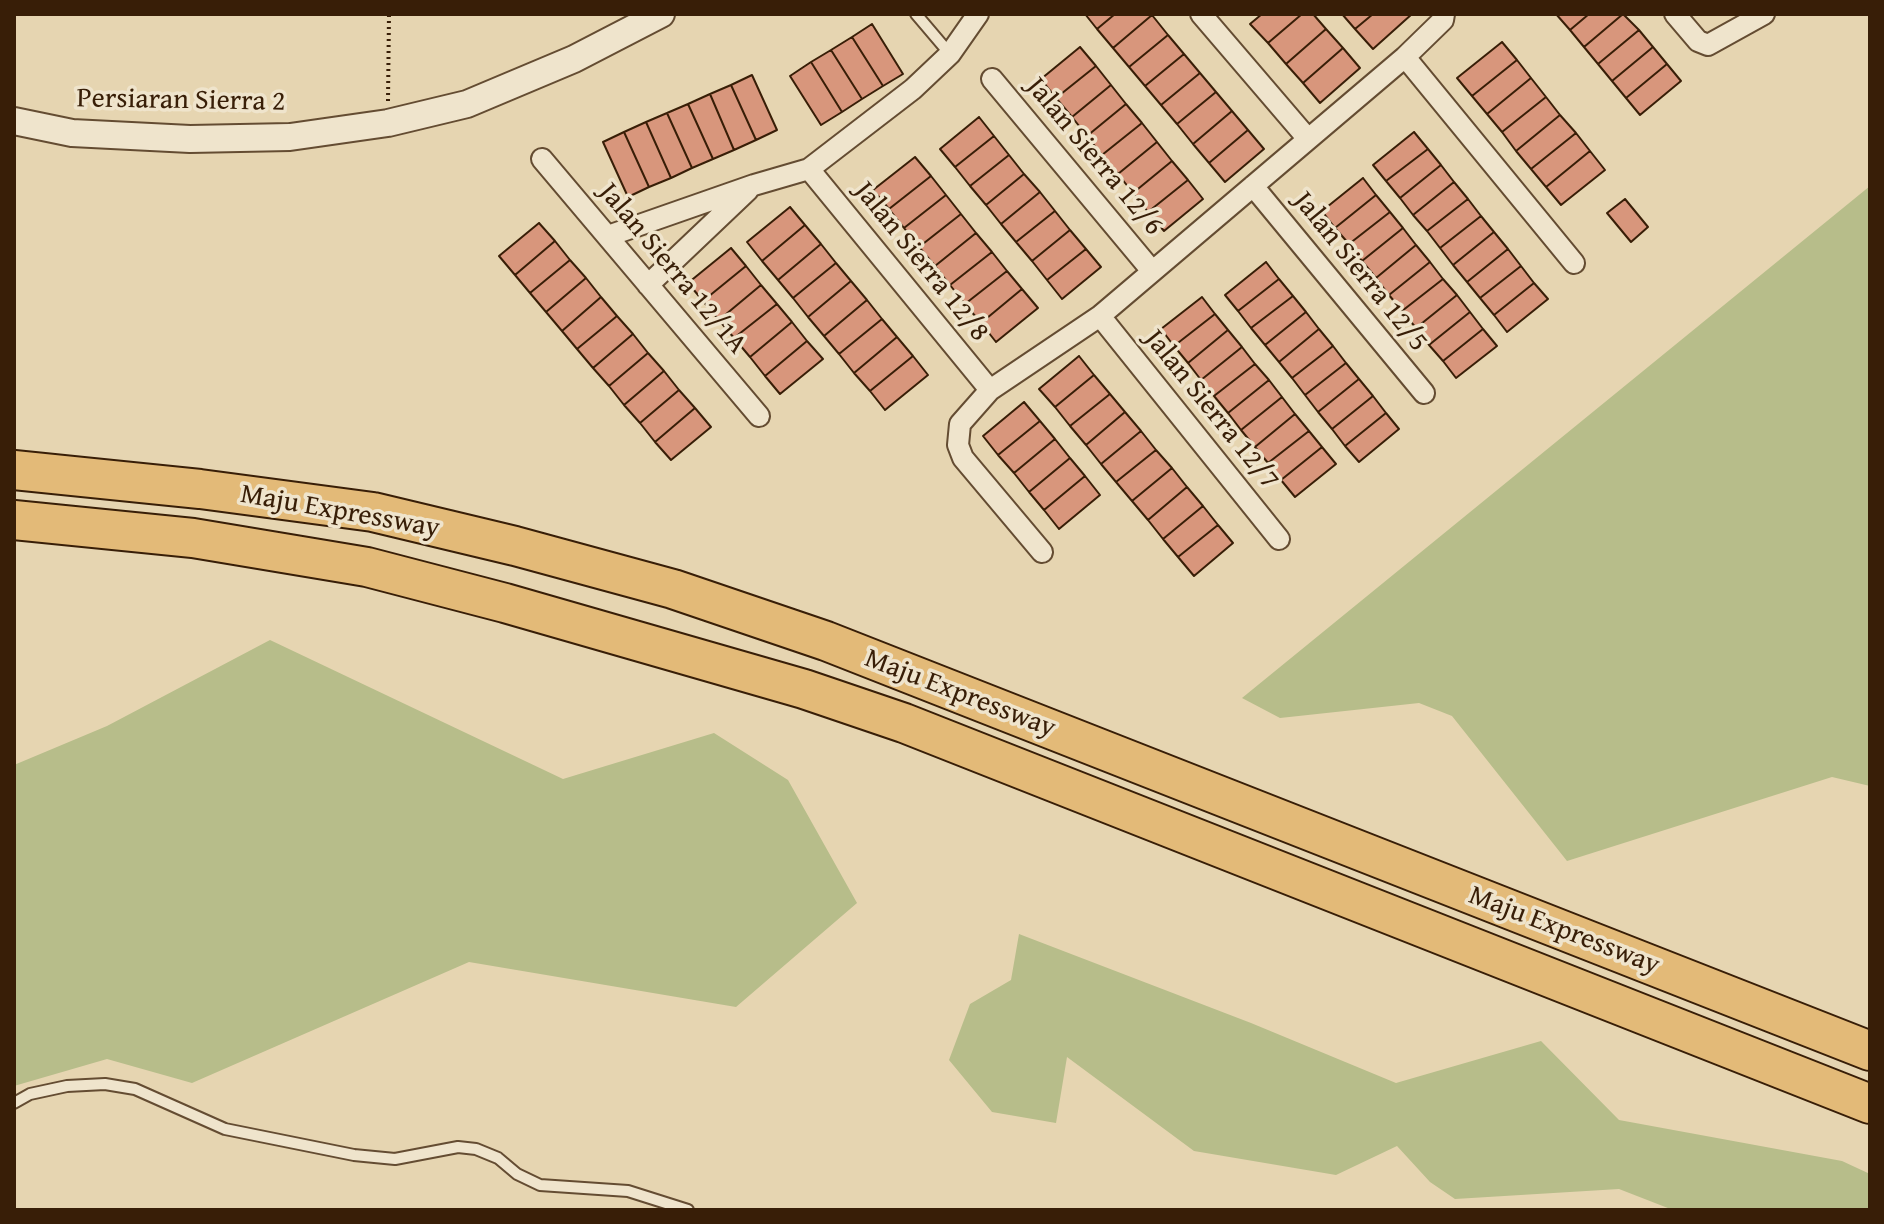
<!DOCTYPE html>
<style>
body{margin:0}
#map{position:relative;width:1884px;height:1224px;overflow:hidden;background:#e6d5b1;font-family:"Gentium Book Plus",serif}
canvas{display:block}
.frame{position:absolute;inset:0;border:16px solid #381e07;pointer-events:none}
</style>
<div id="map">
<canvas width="1884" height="1224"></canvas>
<div class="frame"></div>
</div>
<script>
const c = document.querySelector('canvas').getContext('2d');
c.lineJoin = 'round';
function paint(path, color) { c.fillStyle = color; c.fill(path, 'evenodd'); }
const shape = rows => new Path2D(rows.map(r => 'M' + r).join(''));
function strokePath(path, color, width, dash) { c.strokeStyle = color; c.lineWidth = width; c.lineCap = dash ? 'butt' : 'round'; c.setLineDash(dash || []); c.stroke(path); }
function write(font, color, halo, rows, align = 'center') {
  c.font = font + ' "Gentium Book Plus",serif'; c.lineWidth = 7; c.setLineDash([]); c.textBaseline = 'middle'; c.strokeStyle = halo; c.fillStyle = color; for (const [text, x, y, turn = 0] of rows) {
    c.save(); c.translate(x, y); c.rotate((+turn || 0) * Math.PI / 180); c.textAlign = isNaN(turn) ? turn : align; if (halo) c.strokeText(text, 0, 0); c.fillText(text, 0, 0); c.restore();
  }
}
paint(shape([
 [1870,186,1870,786,1832,777,1567,861,1452,716,1419,703,1280,718,1242,698],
 [270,640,563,779,714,733,788,780,857,903,736,1007,469,962,192,1083,107,1059,14,1086,14,765,107,726],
 [1019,934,1251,1023,1396,1083,1541,1041,1619,1120,1842,1161,1870,1174,1870,1210,1673,1210,1619,1189,1455,1199,1430,1182,1397,1146,1336,1175,1194,1151,1067,1057,1056,1123,992,1112,949,1060,970,1004,1011,980]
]), '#b7bd8a');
const building = shape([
 [1085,14,1115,14,1097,29,1085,14],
 [1115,14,1151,14,1152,15,1113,48,1097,29,1115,14],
 [1262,14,1302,14,1268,43,1250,24,1262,14],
 [1302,14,1313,14,1326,29,1286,64,1268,43,1302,14],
 [1342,14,1373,14,1355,29,1342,14],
 [1373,14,1412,14,1373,49,1355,29,1373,14],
 [1556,14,1589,14,1570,30,1556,14],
 [1589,14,1623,14,1584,47,1570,30,1589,14],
 [1623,14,1639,30,1598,64,1584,47,1623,14],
 [1152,15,1168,35,1129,67,1113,48,1152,15],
 [872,24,903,74,883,86,852,37,872,24],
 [1326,29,1343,48,1303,83,1286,64,1326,29],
 [1639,30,1653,47,1612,81,1598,64,1639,30],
 [1168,35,1184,54,1145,86,1129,67,1168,35],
 [852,37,883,86,862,99,831,50,852,37],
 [1502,42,1517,60,1472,96,1457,78,1502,42],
 [1080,47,1096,66,1056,98,1041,79,1080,47],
 [1653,47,1667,64,1626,98,1612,81,1653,47],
 [1343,48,1360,68,1320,103,1303,83,1343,48],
 [831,50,862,99,842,112,811,62,831,50],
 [1184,54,1200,73,1161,105,1145,86,1184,54],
 [1517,60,1531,78,1487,114,1472,96,1517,60],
 [811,62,842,112,821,125,790,76,811,62],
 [1667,64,1681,81,1640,115,1626,98,1667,64],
 [1096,66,1111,85,1072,117,1056,98,1096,66],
 [1200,73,1216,92,1177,124,1161,105,1200,73],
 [752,75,777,130,756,140,731,85,752,75],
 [1531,78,1546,97,1502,132,1487,114,1531,78],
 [731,85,756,140,734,150,710,94,731,85],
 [1111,85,1126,104,1087,136,1072,117,1111,85],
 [1216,92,1232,111,1193,144,1177,124,1216,92],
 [710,94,734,150,713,159,688,104,710,94],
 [1546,97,1560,115,1516,151,1502,132,1546,97],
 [688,104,713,159,692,168,667,113,688,104],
 [1126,104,1142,123,1102,155,1087,136,1126,104],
 [1232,111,1248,130,1209,163,1193,144,1232,111],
 [667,113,692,168,671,178,646,122,667,113],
 [1560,115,1576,133,1531,169,1516,151,1560,115],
 [979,117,994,136,955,167,940,149,979,117],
 [646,122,671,178,649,187,624,132,646,122],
 [1142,123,1157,142,1118,174,1102,155,1142,123],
 [1248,130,1264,149,1225,182,1209,163,1248,130],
 [624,132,649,187,628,197,603,142,624,132],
 [1414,132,1428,149,1386,181,1373,165,1414,132],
 [1576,133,1590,151,1546,187,1531,169,1576,133],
 [994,136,1009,155,970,186,955,167,994,136],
 [1157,142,1172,161,1133,193,1118,174,1157,142],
 [1428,149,1441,165,1400,198,1386,181,1428,149],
 [1590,151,1605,170,1561,205,1546,187,1590,151],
 [1009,155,1024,174,986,205,970,186,1009,155],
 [915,157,931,176,889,209,873,190,915,157],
 [1172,161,1188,180,1148,212,1133,193,1172,161],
 [1441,165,1454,182,1413,215,1400,198,1441,165],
 [1024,174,1040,192,1001,224,986,205,1024,174],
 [931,176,946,195,904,228,889,209,931,176],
 [1363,178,1376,195,1335,228,1322,211,1363,178],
 [1188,180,1203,199,1164,231,1148,212,1188,180],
 [1454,182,1468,199,1427,231,1413,215,1454,182],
 [1040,192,1055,211,1016,242,1001,224,1040,192],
 [946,195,961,214,919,247,904,228,946,195],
 [1376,195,1390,212,1349,244,1335,228,1376,195],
 [1468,199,1481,216,1440,248,1427,231,1468,199],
 [1625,199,1648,227,1631,242,1607,213,1625,199],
 [790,207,805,225,762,261,747,242,790,207],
 [1055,211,1070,230,1032,261,1016,242,1055,211],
 [1390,212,1403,228,1362,261,1349,244,1390,212],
 [961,214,976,233,935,266,919,247,961,214],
 [1481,216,1494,232,1453,265,1440,248,1481,216],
 [539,223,555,241,515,275,499,256,539,223],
 [805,225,821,244,778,280,762,261,805,225],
 [1403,228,1416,245,1376,278,1362,261,1403,228],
 [1070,230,1086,249,1047,280,1032,261,1070,230],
 [1494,232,1508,249,1467,282,1453,265,1494,232],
 [976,233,992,252,950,285,935,266,976,233],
 [555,241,570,260,530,293,515,275,555,241],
 [821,244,836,263,793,298,778,280,821,244],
 [1416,245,1430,262,1389,295,1376,278,1416,245],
 [731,248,746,266,703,301,688,283,731,248],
 [1086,249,1101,267,1062,299,1047,280,1086,249],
 [1508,249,1521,266,1480,298,1467,282,1508,249],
 [992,252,1007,271,965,304,950,285,992,252],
 [570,260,586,278,546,312,530,293,570,260],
 [1266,262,1279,279,1238,311,1225,295,1266,262],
 [1430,262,1443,279,1402,311,1389,295,1430,262],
 [836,263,851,281,808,317,793,298,836,263],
 [746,266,761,285,719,320,703,301,746,266],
 [1521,266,1534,283,1494,315,1480,298,1521,266],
 [1007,271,1022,289,981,323,965,304,1007,271],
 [586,278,601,297,562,331,546,312,586,278],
 [1279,279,1293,296,1251,328,1238,311,1279,279],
 [1443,279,1457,295,1416,328,1402,311,1443,279],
 [851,281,867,300,824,336,808,317,851,281],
 [1534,283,1548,299,1507,332,1494,315,1534,283],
 [761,285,777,304,734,338,719,320,761,285],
 [1022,289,1038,308,996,342,981,323,1022,289],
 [1457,295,1470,312,1429,345,1416,328,1457,295],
 [1293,296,1306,312,1265,345,1251,328,1293,296],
 [601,297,617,316,577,349,562,331,601,297],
 [1202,297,1215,314,1174,346,1161,329,1202,297],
 [867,300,882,319,839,354,824,336,867,300],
 [777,304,792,322,750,357,734,338,777,304],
 [1306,312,1319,329,1279,362,1265,345,1306,312],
 [1470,312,1483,329,1443,361,1429,345,1470,312],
 [1215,314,1228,330,1188,363,1174,346,1215,314],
 [617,316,633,334,593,368,577,349,617,316],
 [882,319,897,337,854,373,839,354,882,319],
 [792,322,807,341,765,376,750,357,792,322],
 [1319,329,1333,346,1292,378,1279,362,1319,329],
 [1483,329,1497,346,1456,378,1443,361,1483,329],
 [1228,330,1242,347,1201,380,1188,363,1228,330],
 [633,334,648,353,609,386,593,368,633,334],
 [897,337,913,356,870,391,854,373,897,337],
 [807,341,823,359,780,394,765,376,807,341],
 [1333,346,1346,363,1305,395,1292,378,1333,346],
 [1242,347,1255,364,1214,396,1201,380,1242,347],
 [648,353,664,371,624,405,609,386,648,353],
 [913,356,928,375,885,410,870,391,913,356],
 [1079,356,1094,375,1055,407,1039,389,1079,356],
 [1346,363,1359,379,1318,412,1305,395,1346,363],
 [1255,364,1269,380,1228,413,1214,396,1255,364],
 [664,371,679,390,640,423,624,405,664,371],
 [1094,375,1110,394,1070,426,1055,407,1094,375],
 [1359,379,1373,396,1332,429,1318,412,1359,379],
 [1269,380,1282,397,1241,430,1228,413,1269,380],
 [679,390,695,408,655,442,640,423,679,390],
 [1110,394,1125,412,1086,445,1070,426,1110,394],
 [1373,396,1386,413,1345,446,1332,429,1373,396],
 [1282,397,1295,414,1255,447,1241,430,1282,397],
 [1024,402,1040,421,998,455,983,436,1024,402],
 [695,408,711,427,671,460,655,442,695,408],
 [1125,412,1141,431,1101,464,1086,445,1125,412],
 [1386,413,1399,429,1359,462,1345,446,1386,413],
 [1295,414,1309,431,1268,463,1255,447,1295,414],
 [1040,421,1055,439,1014,473,998,455,1040,421],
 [1141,431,1156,450,1116,482,1101,464,1141,431],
 [1309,431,1322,447,1281,480,1268,463,1309,431],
 [1055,439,1070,458,1029,492,1014,473,1055,439],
 [1322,447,1336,464,1295,497,1281,480,1322,447],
 [1156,450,1172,468,1132,501,1116,482,1156,450],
 [1070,458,1085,476,1044,510,1029,492,1070,458],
 [1172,468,1187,487,1148,520,1132,501,1172,468],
 [1085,476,1100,495,1059,529,1044,510,1085,476],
 [1187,487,1203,506,1163,539,1148,520,1187,487],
 [1203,506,1218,525,1178,557,1163,539,1203,506],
 [1218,525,1233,543,1194,576,1178,557,1218,525]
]);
paint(building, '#d8967c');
strokePath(building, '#381e07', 2);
const service = shape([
 [916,14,950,54],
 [14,1103,30,1094,67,1086,105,1084,135,1089,225,1129,354,1155,395,1159,458,1147,476,1149,498,1158,517,1174,540,1185,628,1191,688,1210]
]);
const minor = shape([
 [1201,14,1308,139],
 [1675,14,1698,41,1708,45,1764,14],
 [1405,57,1574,263],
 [992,79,1152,271],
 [542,159,759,416],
 [809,169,990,390],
 [1253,186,1424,393],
 [608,236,754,185,809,169,913,89,950,54,978,14],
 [648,285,748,190],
 [1100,316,1279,539],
 [1042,552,963,458,958,445,960,424,990,390,1100,316,1405,57,1443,20,1444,14]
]);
const tertiary = shape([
 [14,121,72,133,190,139,290,137,388,123,467,104,574,59,661,14]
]);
const motorway = shape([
 [14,470,200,489,373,512,515,546,673,589,826,641,1870,1051],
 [14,520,193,538,367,567,505,603,804,689,904,723,1870,1104]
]);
strokePath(service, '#644c32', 14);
strokePath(minor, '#644c32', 24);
strokePath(tertiary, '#644c32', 30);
strokePath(motorway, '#381e07', 42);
strokePath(shape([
 [388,101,389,14]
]), '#381e07', 4, [2, 4]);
strokePath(service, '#efe4cc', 10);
strokePath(minor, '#efe4cc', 20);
strokePath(tertiary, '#efe4cc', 26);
strokePath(motorway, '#e3ba78', 38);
write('28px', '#381e07', '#efe4cc', [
 ["Persiaran Sierra 2",181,101,1],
 ["Jalan Sierra 12/6",1094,157,50],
 ["Jalan Sierra 12/8",921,262,51],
 ["Jalan Sierra 12/1A",672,269,50],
 ["Jalan Sierra 12/5",1360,272,51],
 ["Jalan Sierra 12/7",1211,410,51],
 ["Maju Expressway",340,512,10],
 ["Maju Expressway",960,694,21],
 ["Maju Expressway",1564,931,21]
]);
</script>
